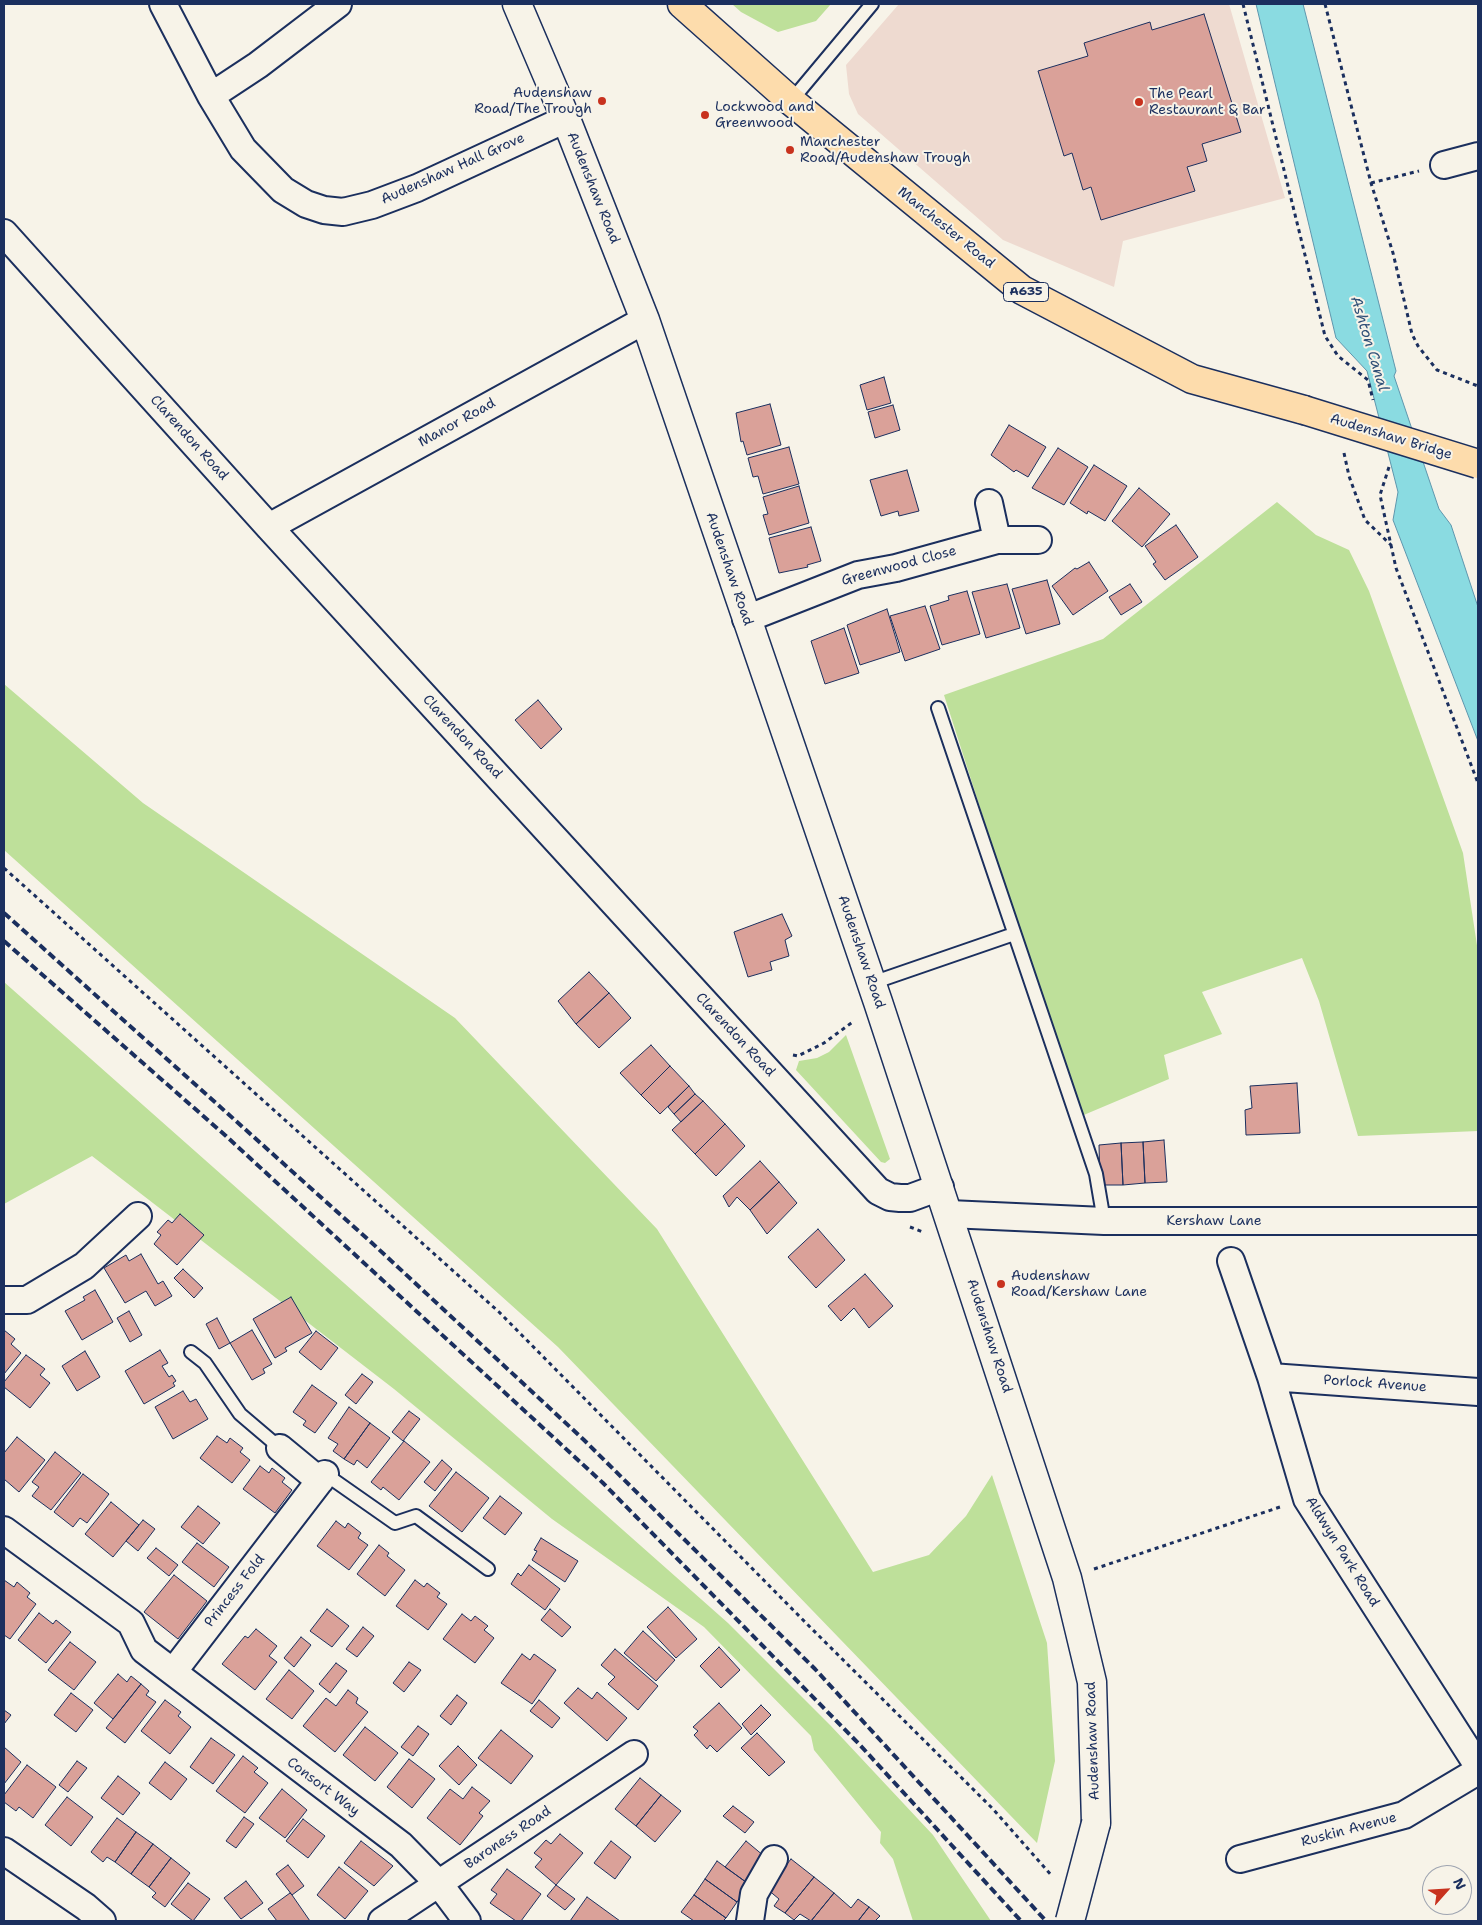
<!DOCTYPE html>
<style>
body{margin:0}
#map{position:relative;width:1482px;height:1925px;overflow:hidden;background:#f7f3e8;font-family:"Shantell Sans",sans-serif}
canvas{display:block}
.frame{position:absolute;inset:0;border:5px solid #1b2f5e;pointer-events:none}
.north{position:absolute;left:1422px;top:1865px;width:50px;height:50px;box-sizing:border-box;background:#f7f3e8;border:1px solid #9fa5b1;border-radius:50%;rotate:64deg;font-size:14px;font-weight:700;line-height:20px;text-align:center;color:#1b2f5e}
.north::after{content:'';display:block;margin:auto;width:18px;height:22px;background:#c8321e;clip-path:polygon(50% 0,100% 100%,50% 72%,0 100%)}
</style>
<div id="map">
<canvas width="1482" height="1925"></canvas>
<div class="frame"></div>
<div class="north">N</div>
</div>
<script>
const c = document.querySelector('canvas').getContext('2d');
c.lineJoin = 'round';
function paint(path, color) { c.fillStyle = color; c.fill(path, 'evenodd'); }
const shape = rows => new Path2D(rows.map(r => 'M' + r).join(''));
function strokePath(path, color, width, dash) { c.strokeStyle = color; c.lineWidth = width; c.lineCap = dash ? 'butt' : 'round'; c.setLineDash(dash || []); c.stroke(path); }
function write(font, color, halo, rows, align = 'center') {
  c.font = font + ' "Shantell Sans",sans-serif'; c.lineWidth = 4; c.setLineDash([]); c.textBaseline = 'middle'; c.strokeStyle = halo; c.fillStyle = color; for (const [text, x, y, turn = 0] of rows) {
    c.save(); c.translate(x, y); c.rotate((+turn || 0) * Math.PI / 180); c.textAlign = isNaN(turn) ? turn : align; if (halo) c.strokeText(text, 0, 0); c.fillText(text, 0, 0); c.restore();
  }
}
paint(shape([
 [899,4,1229,4,1285,198,1123,241,1114,287,1003,240,858,114,849,94,846,65]
]), '#eedad0');
paint(shape([
 [732,4,831,4,816,21,778,32,741,12],
 [1277,502,1316,535,1349,550,1369,591,1463,853,1478,952,1478,1131,1358,1136,1319,1001,1302,958,1202,992,1222,1034,1164,1055,1169,1079,1079,1117,944,695,1103,639],
 [4,684,143,803,455,1018,657,1229,873,1572,929,1555,966,1516,992,1475,1047,1643,1055,1761,1037,1843,558,1347,4,850],
 [4,982,728,1623,831,1726,933,1835,991,1921,913,1921,893,1859,880,1843,881,1832,814,1750,811,1736,704,1627,552,1519,394,1389,92,1156,4,1204],
 [846,1035,890,1159,885,1163,881,1162,796,1070,799,1061,817,1058,829,1052]
]), '#bee09a');
const water = shape([
 [1256,4,1303,4,1396,371,1394,376,1439,509,1451,525,1478,607,1478,741,1393,520,1398,492,1367,371,1336,338,1256,4]
]);
paint(water, '#8adbe1');
strokePath(water, '#5e96ad', 1);
const building = shape([
 [1204,14,1241,132,1202,144,1207,161,1187,167,1195,191,1101,220,1091,187,1083,190,1072,153,1064,156,1038,71,1088,56,1084,43,1150,22,1152,30,1204,14],
 [884,377,891,403,867,410,860,385,884,377],
 [770,404,781,445,747,455,743,441,741,442,736,413,770,404],
 [893,405,900,430,875,438,868,412,893,405],
 [1009,425,1046,447,1028,477,1016,470,1014,472,991,455,1009,425],
 [789,447,799,484,763,494,758,476,753,477,748,458,789,447],
 [1058,448,1088,467,1064,505,1032,488,1058,448],
 [1094,465,1127,486,1105,521,1088,511,1087,514,1070,503,1094,465],
 [907,470,919,511,899,516,898,511,881,516,870,480,907,470],
 [799,486,809,523,769,535,763,515,768,514,763,497,799,486],
 [1139,488,1170,514,1142,547,1112,521,1139,488],
 [1176,525,1198,557,1165,580,1153,564,1156,562,1145,546,1176,525],
 [811,527,821,561,807,565,808,567,779,573,769,538,811,527],
 [1089,562,1108,591,1073,615,1052,586,1075,568,1077,569,1089,562],
 [1047,580,1060,624,1026,634,1012,589,1047,580],
 [1007,584,1020,628,986,638,972,592,1007,584],
 [1130,584,1142,602,1121,615,1109,597,1130,584],
 [967,591,980,634,942,645,930,606,949,600,948,596,967,591],
 [925,606,940,649,905,661,890,616,925,606],
 [887,609,900,652,860,665,847,625,887,609],
 [844,628,859,673,825,684,811,641,844,628],
 [538,700,562,729,541,749,515,720,538,700],
 [782,914,792,936,785,940,789,956,770,962,772,970,748,977,734,932,782,914],
 [589,972,609,993,576,1024,558,1001,589,972],
 [609,993,631,1018,599,1048,576,1024,609,993],
 [651,1045,670,1066,641,1095,620,1073,651,1045],
 [670,1066,689,1086,660,1114,641,1095,670,1066],
 [1297,1083,1300,1133,1246,1135,1245,1110,1252,1108,1250,1086,1297,1083],
 [689,1086,695,1094,674,1114,668,1107,689,1086],
 [695,1094,703,1101,681,1122,674,1114,695,1094],
 [703,1101,725,1124,695,1154,672,1130,703,1101],
 [725,1124,745,1146,716,1176,695,1154,725,1124],
 [1164,1140,1167,1182,1145,1183,1143,1142,1164,1140],
 [1143,1142,1145,1183,1123,1185,1121,1143,1143,1142],
 [1121,1143,1123,1185,1100,1185,1099,1145,1121,1143],
 [760,1161,779,1182,750,1210,737,1197,729,1207,723,1196,760,1161],
 [779,1182,797,1203,767,1234,750,1210,779,1182],
 [180,1214,204,1235,177,1265,154,1244,161,1235,157,1232,168,1220,172,1223,180,1214],
 [818,1229,845,1260,816,1288,788,1257,818,1229],
 [141,1254,158,1284,163,1281,172,1296,155,1306,146,1291,125,1303,104,1268,126,1255,129,1261,141,1254],
 [183,1269,203,1288,194,1298,174,1278,183,1269],
 [865,1274,893,1306,869,1328,854,1308,841,1321,828,1306,865,1274],
 [95,1290,113,1322,82,1340,65,1311,85,1300,83,1297,95,1290],
 [291,1297,312,1333,285,1348,287,1351,275,1358,253,1319,291,1297],
 [129,1311,142,1335,130,1342,117,1318,129,1311],
 [217,1318,230,1343,219,1349,206,1324,217,1318],
 [4,1330,15,1339,11,1344,21,1353,4,1374,4,1330],
 [252,1330,272,1364,263,1369,265,1373,252,1380,230,1343,252,1330],
 [316,1331,338,1348,321,1370,299,1352,316,1331],
 [160,1350,168,1363,162,1366,169,1377,172,1375,176,1381,173,1383,175,1386,144,1404,125,1371,160,1350],
 [85,1351,100,1377,77,1391,62,1366,85,1351],
 [26,1355,45,1369,40,1375,50,1383,30,1408,4,1387,4,1382,26,1355],
 [362,1374,373,1382,356,1404,345,1395,362,1374],
 [312,1385,337,1403,315,1433,303,1425,306,1421,293,1412,312,1385],
 [183,1391,190,1402,196,1399,208,1419,173,1439,155,1407,183,1391],
 [349,1407,370,1423,344,1459,333,1451,338,1444,328,1438,349,1407],
 [409,1411,420,1419,403,1441,392,1432,409,1411],
 [370,1423,390,1438,367,1468,357,1460,354,1465,344,1459,370,1423],
 [217,1436,227,1443,230,1438,243,1448,240,1452,250,1460,232,1483,200,1458,217,1436],
 [17,1437,45,1460,19,1492,4,1479,4,1453,17,1437],
 [404,1441,430,1462,399,1500,383,1487,381,1490,371,1482,404,1441],
 [55,1452,81,1473,51,1510,32,1496,39,1487,32,1482,55,1452],
 [442,1460,452,1469,435,1491,424,1482,442,1460],
 [260,1466,269,1473,272,1468,285,1478,282,1482,292,1490,275,1513,243,1489,260,1466],
 [456,1472,489,1498,462,1532,429,1506,456,1472],
 [83,1474,109,1494,87,1523,80,1518,73,1527,54,1512,83,1474],
 [500,1496,522,1513,505,1535,483,1518,500,1496],
 [111,1502,139,1525,113,1557,85,1534,111,1502],
 [198,1506,220,1523,203,1544,181,1527,198,1506],
 [143,1520,155,1529,138,1551,126,1541,143,1520],
 [336,1521,345,1528,348,1523,361,1533,358,1538,368,1545,349,1570,317,1546,336,1521],
 [541,1538,578,1561,565,1582,532,1560,537,1551,534,1550,541,1538],
 [197,1543,229,1567,214,1587,182,1562,197,1543],
 [379,1545,389,1553,387,1556,405,1570,385,1596,357,1574,379,1545],
 [156,1548,178,1565,169,1576,147,1558,156,1548],
 [529,1565,560,1589,545,1610,511,1584,518,1573,521,1576,529,1565],
 [174,1575,207,1601,178,1639,144,1612,174,1575],
 [4,1580,14,1587,17,1582,30,1593,27,1597,36,1604,10,1639,4,1635,4,1580],
 [415,1580,424,1587,427,1583,440,1593,437,1597,447,1604,428,1630,396,1606,415,1580],
 [668,1607,697,1639,676,1658,647,1627,668,1607],
 [327,1609,349,1626,332,1647,310,1631,327,1609],
 [550,1609,571,1627,562,1637,541,1620,550,1609],
 [39,1613,53,1624,56,1620,71,1632,46,1663,18,1640,39,1613],
 [462,1614,471,1621,475,1616,488,1626,484,1630,494,1638,475,1663,443,1639,462,1614],
 [363,1627,374,1636,357,1657,346,1649,363,1627],
 [256,1629,277,1646,269,1656,277,1662,255,1690,222,1664,245,1636,248,1638,256,1629],
 [643,1631,675,1660,656,1681,624,1653,643,1631],
 [301,1637,311,1645,294,1667,284,1658,301,1637],
 [70,1642,96,1662,74,1690,48,1670,70,1642],
 [719,1647,740,1670,721,1688,700,1666,719,1647],
 [615,1649,658,1686,638,1710,608,1684,615,1677,601,1665,615,1649],
 [522,1654,530,1660,534,1654,556,1670,532,1704,501,1683,522,1654],
 [409,1662,421,1670,404,1692,393,1683,409,1662],
 [336,1663,347,1671,330,1693,319,1684,336,1663],
 [289,1670,314,1691,292,1719,266,1699,289,1670],
 [118,1674,127,1682,131,1676,141,1684,113,1719,94,1703,118,1674],
 [141,1684,149,1691,146,1695,156,1702,125,1743,106,1728,141,1684],
 [578,1688,592,1699,597,1692,627,1718,607,1741,564,1703,578,1688],
 [348,1690,358,1698,356,1703,368,1712,335,1752,303,1726,326,1698,336,1706,348,1690],
 [71,1693,93,1710,76,1732,54,1715,71,1693],
 [457,1695,467,1703,451,1725,440,1716,457,1695],
 [165,1700,181,1712,178,1716,191,1727,170,1754,141,1731,165,1700],
 [539,1700,560,1718,552,1728,530,1711,539,1700],
 [719,1703,742,1728,717,1752,710,1745,707,1749,694,1735,698,1731,693,1727,719,1703],
 [761,1705,771,1715,751,1735,742,1724,761,1705],
 [4,1710,11,1715,4,1724,4,1710],
 [418,1726,429,1734,413,1756,401,1747,418,1726],
 [365,1727,398,1753,375,1781,343,1755,365,1727],
 [501,1730,533,1756,511,1784,478,1758,501,1730],
 [757,1733,785,1762,769,1776,741,1748,757,1733],
 [211,1738,235,1755,213,1784,190,1767,211,1738],
 [458,1746,477,1765,459,1785,439,1766,458,1746],
 [4,1747,21,1762,4,1784,4,1747],
 [243,1756,258,1768,254,1772,268,1783,245,1813,216,1791,243,1756],
 [409,1759,435,1779,412,1808,387,1787,409,1759],
 [77,1761,87,1768,68,1792,59,1785,77,1761],
 [165,1762,187,1779,171,1800,149,1783,165,1762],
 [27,1765,56,1787,33,1818,19,1807,16,1811,4,1802,4,1795,27,1765],
 [118,1776,140,1793,123,1815,101,1798,118,1776],
 [640,1778,661,1795,636,1826,615,1809,640,1778],
 [472,1787,490,1801,479,1813,483,1816,460,1845,427,1818,450,1789,463,1799,472,1787],
 [282,1789,307,1810,285,1838,259,1818,282,1789],
 [661,1795,681,1811,655,1842,636,1826,661,1795],
 [67,1797,93,1817,71,1846,45,1825,67,1797],
 [733,1806,754,1822,745,1833,723,1816,733,1806],
 [244,1817,254,1824,236,1848,226,1841,244,1817],
 [117,1818,136,1832,115,1862,107,1857,103,1862,91,1852,117,1818],
 [303,1819,325,1836,308,1858,286,1841,303,1819],
 [136,1832,153,1844,131,1874,115,1862,136,1832],
 [560,1834,583,1853,556,1885,535,1867,542,1859,534,1853,546,1840,551,1844,560,1834],
 [361,1841,393,1866,374,1886,344,1863,361,1841],
 [611,1841,631,1857,615,1879,594,1863,611,1841],
 [746,1841,782,1871,750,1885,725,1867,746,1841],
 [153,1844,171,1858,149,1887,131,1874,153,1844],
 [171,1858,190,1873,165,1907,152,1897,156,1893,149,1887,171,1858],
 [791,1859,814,1877,785,1913,774,1906,779,1899,767,1889,791,1859],
 [717,1861,750,1885,737,1902,705,1879,717,1861],
 [288,1865,304,1886,292,1895,276,1874,288,1865],
 [339,1867,368,1891,345,1919,317,1895,339,1867],
 [507,1869,541,1894,521,1921,516,1921,490,1903,497,1894,491,1890,507,1869],
 [814,1877,834,1893,811,1921,800,1914,794,1920,785,1913,814,1877],
 [705,1879,737,1902,726,1918,694,1895,705,1879],
 [246,1881,263,1903,241,1919,224,1898,246,1881],
 [188,1883,210,1899,193,1921,171,1904,188,1883],
 [556,1885,575,1899,565,1910,547,1896,556,1885],
 [290,1893,292,1895,310,1921,277,1921,268,1909,290,1893],
 [834,1893,851,1908,858,1899,869,1907,858,1921,811,1921,834,1893],
 [694,1895,726,1918,723,1921,694,1921,681,1912,694,1895],
 [587,1897,620,1921,570,1921,587,1897],
 [869,1907,880,1916,875,1921,858,1921,869,1907]
]);
paint(building, '#daa199');
strokePath(building, '#1b2f5e', 1);
const service = shape([
 [791,101,872,4],
 [938,708,1096,1174,1104,1221],
 [872,983,1014,934],
 [191,1352,205,1363,240,1414,280,1448],
 [325,1474,395,1523,416,1516,488,1569]
]);
const minor = shape([
 [163,4,211,96,243,149,283,190,306,204,324,210,343,212,372,205,417,188,566,119],
 [211,96,258,65,338,4],
 [1444,165,1478,156],
 [4,233,269,527,878,1191,890,1197,900,1198,910,1198,940,1187],
 [989,503,997,540],
 [269,527,645,320],
 [746,619,858,575,896,568,997,540,1038,540],
 [949,1214,1104,1221,1478,1221],
 [1231,1261,1271,1377,1307,1499,1478,1766],
 [4,1300,27,1300,84,1266,138,1216],
 [1271,1377,1478,1392],
 [280,1448,320,1481],
 [325,1474,173,1672,401,1845,440,1885,467,1921],
 [4,1530,131,1623,144,1650,173,1672],
 [4,1851,86,1907,102,1921],
 [1240,1859,1404,1815,1478,1771],
 [382,1921,634,1754],
 [750,1921,754,1894,774,1859]
]);
const secondary = shape([
 [517,4,566,119,645,320,878,1002,1067,1578,1092,1682,1096,1823]
]);
const trunk = shape([
 [682,4,791,101,1022,290,1192,379,1304,410]
]);
strokePath(service, '#1b2f5e', 16);
strokePath(minor, '#1b2f5e', 30);
strokePath(secondary, '#1b2f5e', 31);
strokePath(trunk, '#1b2f5e', 31);
strokePath(shape([
 [1243,4,1325,336,1338,356,1368,380,1373,400],
 [1325,4,1371,183,1393,253,1412,334,1418,346,1437,370,1478,386],
 [1371,183,1419,171],
 [1344,453,1349,476,1365,520,1391,545],
 [1389,467,1380,495,1396,568,1478,783],
 [4,868,499,1312,808,1625,993,1809,1052,1876],
 [793,1055,798,1056,824,1043,854,1021],
 [910,1227,923,1232],
 [1094,1569,1280,1507]
]), '#1b2f5e', 3, [4, 4]);
strokePath(service, '#f7f3e8', 12);
strokePath(minor, '#f7f3e8', 26);
strokePath(secondary, '#f7f3e8', 28);
strokePath(trunk, '#fddcac', 28);
strokePath(shape([
 [4,913,372,1243,584,1440,815,1669,1046,1921],
 [4,941,226,1136,603,1483,860,1745,1021,1921]
]), '#1b2f5e', 4, [8, 4]);
const secondaryBridge = shape([
 [1070,1921,1096,1823]
]);
const trunkBridge = shape([
 [1304,410,1478,464]
]);
strokePath(secondaryBridge, '#1b2f5e', 31, []);
strokePath(trunkBridge, '#1b2f5e', 31, []);
strokePath(secondaryBridge, '#f7f3e8', 28);
strokePath(trunkBridge, '#fddcac', 28);
for (const [x, y, r, color] of [
 [602,101,5,"#c8321e"],
 [1139,102,5,"#c8321e"],
 [705,115,5,"#c8321e"],
 [790,150,5,"#c8321e"],
 [1001,1284,5,"#c8321e"]
]) { const dot = new Path2D(); dot.arc(x, y, r, 0, 2 * Math.PI); c.fillStyle = color; c.fill(dot); strokePath(dot, '#f7f3e8', 2); }
for (const [x, y, w] of [
 [1026,292,45]
]) { const box = new Path2D(); box.roundRect(x - w / 2, y - 9.5, w, 19, 4); c.fillStyle = '#f7f3e8'; c.fill(box); strokePath(box, '#1b2f5e', 1); }
write('bold 12px', '#1b2f5e', null, [
 ["A635",1026,292]
]);
write('14px', '#1b2f5e', '#f7f3e8', [
 ["Audenshaw",592,93,"right"],
 ["Road/The Trough",592,109,"right"],
 ["The Pearl",1149,94],
 ["Restaurant & Bar",1149,110],
 ["Lockwood and",715,107],
 ["Greenwood",715,123],
 ["Manchester",800,142],
 ["Road/Audenshaw Trough",800,158],
 ["Audenshaw",1011,1276],
 ["Road/Kershaw Lane",1011,1292]
], 'left');
write('14px', '#1b2f5e', '#f7f3e8', [
 ["Audenshaw Hall Grove",453,169,-24],
 ["Audenshaw Road",593,188,68],
 ["Manchester Road",946,228,39],
 ["Manor Road",457,423,-29],
 ["Audenshaw Bridge",1391,437,17],
 ["Clarendon Road",189,438,48],
 ["Greenwood Close",899,566,-15],
 ["Audenshaw Road",729,569,71],
 ["Clarendon Road",462,737,47],
 ["Audenshaw Road",861,952,71],
 ["Clarendon Road",735,1035,47],
 ["Kershaw Lane",1214,1221],
 ["Audenshaw Road",989,1336,72],
 ["Porlock Avenue",1375,1384,4],
 ["Aldwyn Park Road",1342,1552,58],
 ["Princess Fold",235,1591,-52],
 ["Audenshaw Road",1093,1741,-92],
 ["Consort Way",323,1787,37],
 ["Ruskin Avenue",1349,1830,-15],
 ["Baroness Road",508,1838,-34]
]);
write('italic 15px', '#315178', '#f7f3e8', [
 ["Ashton Canal",1369,344,73]
]);
</script>
